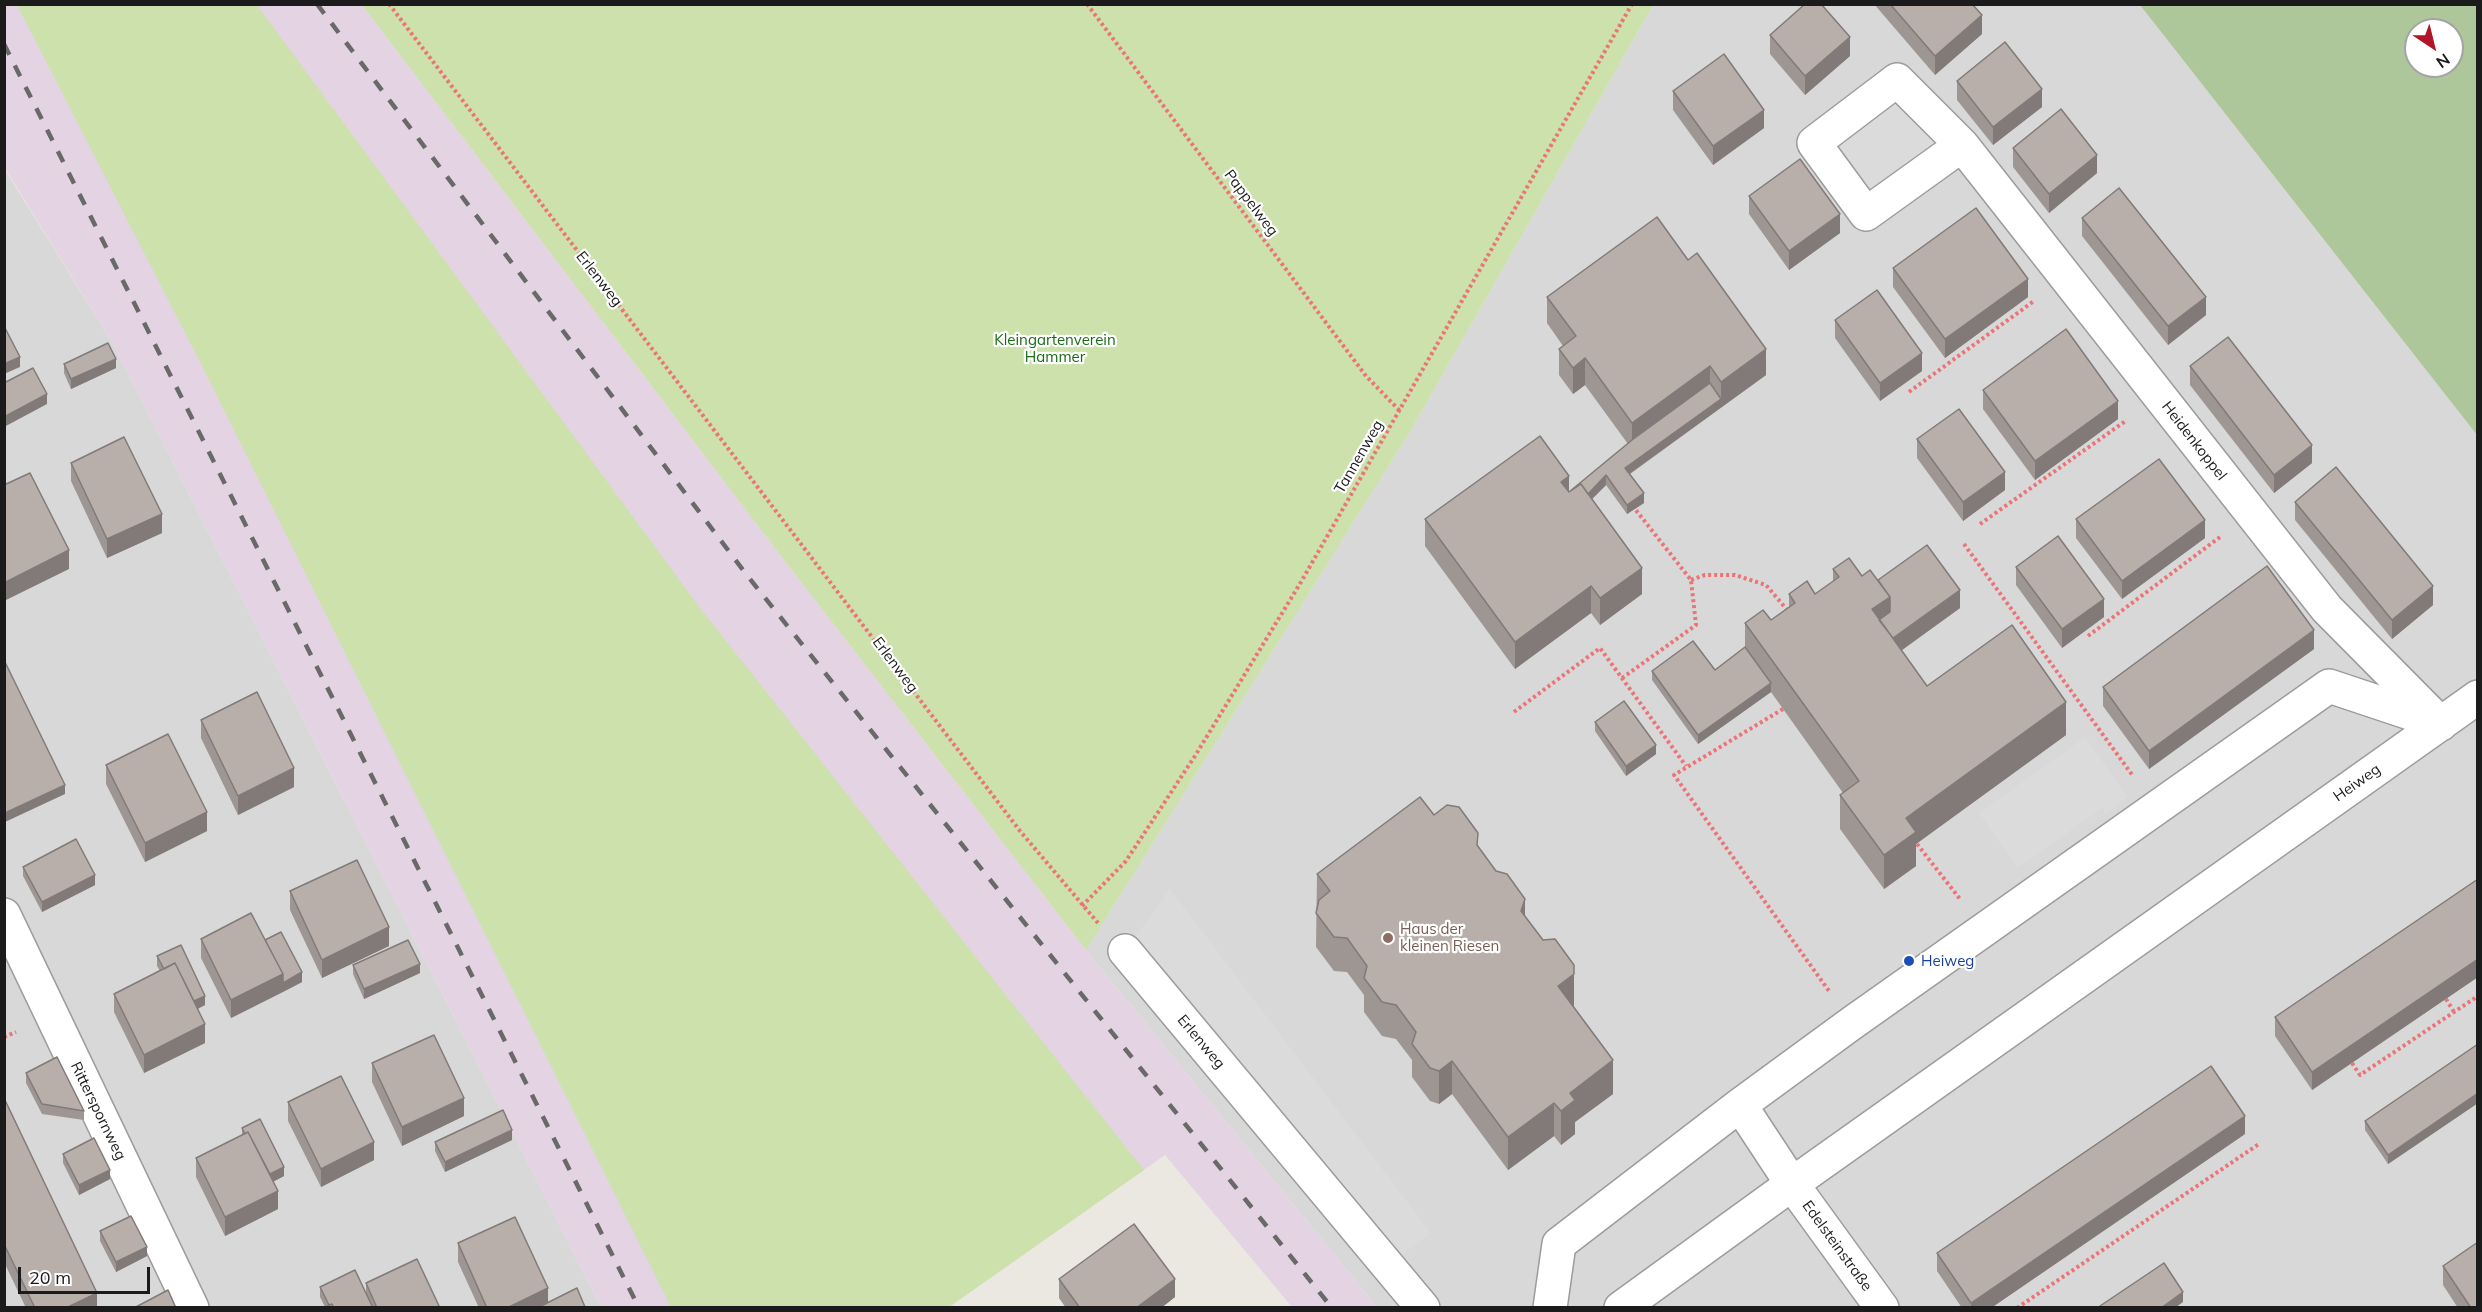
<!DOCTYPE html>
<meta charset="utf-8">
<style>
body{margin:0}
#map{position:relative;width:2482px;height:1312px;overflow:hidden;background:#ebe7e1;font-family:Mulish,sans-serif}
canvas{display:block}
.frame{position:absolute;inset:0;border:6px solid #1b1b1b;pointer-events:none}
.north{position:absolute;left:2404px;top:18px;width:60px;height:60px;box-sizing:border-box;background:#fff;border:2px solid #a4a4a4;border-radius:50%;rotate:145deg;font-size:16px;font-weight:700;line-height:24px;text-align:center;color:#1b1b1b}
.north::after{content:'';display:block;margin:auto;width:21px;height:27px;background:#b11529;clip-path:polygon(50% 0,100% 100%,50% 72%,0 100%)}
.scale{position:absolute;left:18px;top:1267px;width:132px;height:27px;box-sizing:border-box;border:3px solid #1b1b1b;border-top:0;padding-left:8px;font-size:18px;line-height:21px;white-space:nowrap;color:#1b1b1b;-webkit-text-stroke:4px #fff;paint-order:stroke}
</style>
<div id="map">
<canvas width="2482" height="1312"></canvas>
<div class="frame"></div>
<div class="north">N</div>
<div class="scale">20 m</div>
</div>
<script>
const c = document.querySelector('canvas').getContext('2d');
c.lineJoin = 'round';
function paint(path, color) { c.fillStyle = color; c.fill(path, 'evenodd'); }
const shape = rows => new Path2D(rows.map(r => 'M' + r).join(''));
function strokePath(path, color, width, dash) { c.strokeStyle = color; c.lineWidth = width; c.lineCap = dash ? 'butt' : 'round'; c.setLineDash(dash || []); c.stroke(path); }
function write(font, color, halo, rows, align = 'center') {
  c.font = font + ' Mulish,sans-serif'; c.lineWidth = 4.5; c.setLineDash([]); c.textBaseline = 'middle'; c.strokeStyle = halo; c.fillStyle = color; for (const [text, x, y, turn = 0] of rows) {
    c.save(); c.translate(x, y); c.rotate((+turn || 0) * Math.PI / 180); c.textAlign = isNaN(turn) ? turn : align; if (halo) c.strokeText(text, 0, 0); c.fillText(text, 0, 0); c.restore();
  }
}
paint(shape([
 [1653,5,2140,5,2477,435,2477,1307,1377,1307,1086,950,1411,430],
 [4,168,113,344,601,1307,5,1307]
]), '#d9d8d8');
paint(shape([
 [5,5,362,5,777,551,1086,950,1377,1307,1292,1307,1165,1155,949,1307,601,1307,113,344,5,168]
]), '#e4d4e3');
paint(shape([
 [17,5,257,5,700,608,1144,1170,949,1307,671,1307,199,360],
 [362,5,1653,5,1411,430,1086,950,777,551]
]), '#cde1ac');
paint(shape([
 [2140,5,2477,5,2477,435],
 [2416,30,2452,30,2452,66,2416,66]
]), '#adc69a');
paint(shape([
 [1897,80,1962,145,1866,214,1814,143],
 [2085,737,2128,797,2106,814,2102,808,2018,868,1979,813],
 [1170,889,1431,1233,1376,1275,1115,964]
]), '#dbdbdb');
const minor = shape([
 [1962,145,1866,214,1814,143,1897,80,1962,145,2327,609,2441,724],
 [4,915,192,1308],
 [1125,951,1423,1308],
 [1550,1308,1559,1244,1740,1105],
 [1621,1308,1792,1184,2478,697],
 [1882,1308,1792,1184,1740,1105,1852,1023,2329,686,2434,721]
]);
strokePath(minor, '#9c9c9c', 36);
strokePath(shape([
 [389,4,1020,831,1098,923],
 [1087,4,1366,376,1400,411],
 [1909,392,2034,301],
 [1980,524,2127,420],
 [1964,544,2133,776],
 [1691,580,1705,575,1735,575,1766,585,1789,612],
 [2088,636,2220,537],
 [1622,678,1696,625,1691,580,1635,509],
 [1783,709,1674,775,1829,991],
 [1514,712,1600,648,1686,766],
 [1917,844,1960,899],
 [1082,906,1126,861,1195,756,1301,582,1632,4],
 [2446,999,2454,1012],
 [4,1037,16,1032],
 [2352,1063,2360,1075,2478,996],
 [2017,1308,2259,1144]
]), '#ea7477', 4, [3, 3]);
strokePath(minor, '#fff', 33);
strokePath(shape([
 [317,4,746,574,1332,1308],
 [4,44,639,1308]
]), '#696969', 4.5, [12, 12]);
paint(shape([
 [1874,4,1972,4,1982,34,1935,75],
 [1770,35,1850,56,1805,95,1770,54],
 [1957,81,2042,107,1993,145,1957,100],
 [1673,91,1764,128,1713,165,1673,110],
 [2013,148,2097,173,2049,213,2013,167],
 [1749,196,1840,233,1789,270,1749,214],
 [2082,218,2206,315,2168,345,2082,236],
 [1893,268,2028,297,1945,358,1893,287],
 [1547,297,1766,375,1630,474,1644,503,1627,514,1606,485,1592,499,1642,594,1600,625,1591,613,1515,669,1425,546,1425,519,1569,492,1628,444,1585,385,1573,394,1559,375,1559,349,1563,346,1547,323],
 [1835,320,1922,371,1880,401,1835,338],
 [64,364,116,368,71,389,64,373],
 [2190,366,2312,463,2274,493,2190,385],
 [1983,390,2118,419,2035,480,1983,409],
 [1917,439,2005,490,1963,521,1917,458],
 [71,463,162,533,107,558,71,481],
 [2295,502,2433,605,2392,639,2295,520],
 [2076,519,2205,538,2122,599,2076,538],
 [2016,567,2104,617,2062,648,2016,585],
 [1833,569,1878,580,1960,608,1901,651,1927,686,2066,735,1916,844,1916,866,1884,889,1840,829,1840,795,1843,793,1771,692,1698,744,1652,680,1652,671,1715,670,1745,647,1745,623,1771,620,1789,607,1789,594,1815,594,1833,582],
 [2314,649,2149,769,2103,706,2103,687],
 [201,720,294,787,238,815,201,738],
 [1595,722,1656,754,1626,776,1595,731],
 [106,765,207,831,145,862,106,784],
 [1434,815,1478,846,1525,916,1574,1008,1613,1094,1575,1122,1575,1134,1561,1145,1554,1136,1508,1170,1452,1094,1439,1104,1430,1101,1412,1077,1412,1060,1396,1039,1382,1036,1364,1012,1364,995,1347,972,1334,971,1316,947,1317,874],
 [23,867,95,885,42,912,23,876],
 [2478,879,2478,977,2312,1090,2275,1036,2275,1017],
 [290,891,389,946,322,978,290,910],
 [201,939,265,940,302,982,231,1018,201,958],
 [157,956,205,1005,198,1009,205,1043,144,1073,114,1012,114,994,160,971,157,966],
 [353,965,420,973,364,999,353,974],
 [2478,1044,2478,1103,2388,1164,2365,1130,2365,1121],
 [372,1063,464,1116,402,1146,372,1082],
 [26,1073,84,1111,84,1120,42,1114,26,1083],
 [4,1098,97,1308,26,1308,4,1262],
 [288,1102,374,1160,321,1187,288,1121],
 [242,1128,284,1176,273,1182,278,1209,225,1236,196,1177,196,1158,242,1135],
 [2245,1134,1991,1308,1962,1308,1937,1271,1937,1253],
 [512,1140,445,1172,435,1151,435,1142],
 [63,1154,110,1179,79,1195,63,1163],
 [100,1231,147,1256,116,1272,100,1241],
 [458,1243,548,1302,585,1308,479,1308,458,1262],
 [2443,1266,2478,1308,2458,1308,2443,1285],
 [1059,1279,1175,1297,1161,1308,1066,1308,1059,1298],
 [366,1283,440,1308,324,1308,325,1307,320,1297,320,1287,366,1293]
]), '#9e9693');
paint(shape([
 [1982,15,1982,34,1935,75,1935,56],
 [1850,37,1850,56,1805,95,1805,76],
 [2042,89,2042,107,1993,145,1993,127],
 [1764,110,1764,128,1713,165,1713,146],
 [2097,155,2097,173,2049,213,2049,194],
 [1840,214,1840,233,1789,270,1789,251],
 [2028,279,2028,297,1945,358,1945,339],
 [2206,297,2206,315,2168,345,2168,326],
 [1766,349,1766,375,1625,477,1625,468,1721,399,1721,382],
 [1922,353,1922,371,1880,401,1880,383],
 [20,357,20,367,4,374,4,364],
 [1585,358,1585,385,1573,394,1573,368],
 [116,359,116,368,71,389,71,379],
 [1710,366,1710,393,1632,449,1632,423],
 [47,394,47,404,4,427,4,417],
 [2118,401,2118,419,2035,480,2035,461],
 [2312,445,2312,463,2274,493,2274,475],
 [2005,472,2005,490,1963,521,1963,502],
 [1606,475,1606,485,1581,510,1569,509],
 [1569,476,1569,503,1561,482],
 [1644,493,1644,503,1627,514,1627,505],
 [162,514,162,533,107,558,107,539],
 [2205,520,2205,538,2122,599,2122,581],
 [69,550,69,569,4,601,4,583],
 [1642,568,1642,594,1600,625,1600,598],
 [1591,586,1591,613,1515,669,1515,642],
 [2433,586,2433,605,2392,639,2392,620],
 [1960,590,1960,608,1885,662,1885,644],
 [1890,597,1890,631,1881,637,1872,609],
 [2104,599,2104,617,2062,648,2062,629],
 [2314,630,2314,649,2149,769,2149,751],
 [1771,683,1771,692,1698,744,1698,735],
 [2066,702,2066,735,1916,844,1916,866,1884,889,1884,855,1906,818],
 [1656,745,1656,754,1626,776,1626,766],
 [294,768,294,787,238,815,238,796],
 [65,785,65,794,5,822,5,813],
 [207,812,207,831,145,862,145,843],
 [95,875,95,885,42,912,42,902],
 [1525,899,1525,933,1521,911],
 [389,927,389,946,322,978,322,960],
 [2478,959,2478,977,2312,1090,2312,1072],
 [420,964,420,973,364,999,364,989],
 [302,972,302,982,283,992,283,983],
 [283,974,283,992,231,1018,231,1000],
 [1574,974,1574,1008,1558,986],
 [205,996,205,1005,190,1012,190,1003],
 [205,1024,205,1043,144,1073,144,1055],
 [1613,1060,1613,1094,1575,1122,1575,1134,1561,1145,1561,1111,1570,1093],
 [1452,1061,1452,1094,1439,1104,1439,1071],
 [2478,1093,2478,1103,2388,1164,2388,1155],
 [464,1098,464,1116,402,1146,402,1127],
 [1554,1103,1554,1136,1508,1170,1508,1137],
 [2245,1116,2245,1134,1991,1308,1971,1308,1971,1303],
 [512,1130,512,1140,445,1172,445,1162],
 [374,1142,374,1160,321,1187,321,1169],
 [284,1167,284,1176,266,1185,266,1176],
 [110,1170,110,1179,79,1195,79,1185],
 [278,1191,278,1209,225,1236,225,1217],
 [147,1247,147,1256,116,1272,116,1262],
 [1175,1279,1175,1297,1161,1308,1136,1308],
 [548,1288,548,1307,546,1308,507,1308],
 [2183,1292,2183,1302,2175,1308,2161,1308],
 [97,1293,97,1308,66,1308]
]), '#817a78');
const building = shape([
 [1805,4,1821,4,1850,37,1805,76,1770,35,1805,4],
 [1890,4,1972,4,1982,15,1935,56,1890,4],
 [2005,42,2042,89,1993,127,1957,81,2005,42],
 [1724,54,1764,110,1713,146,1673,91,1724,54],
 [2061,109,2097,155,2049,194,2013,148,2061,109],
 [1800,159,1840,214,1789,251,1749,196,1800,159],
 [2119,188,2206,297,2168,326,2082,218,2119,188],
 [1976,208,2028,279,1945,339,1893,268,1976,208],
 [1657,217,1688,260,1697,253,1766,349,1721,382,1710,366,1632,423,1585,358,1573,368,1559,349,1576,336,1547,297,1657,217],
 [1877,290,1922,353,1880,383,1835,320,1877,290],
 [4,326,20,357,4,364,4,326],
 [2066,329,2118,401,2035,461,1983,390,2066,329],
 [2228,337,2312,445,2274,475,2190,366,2228,337],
 [108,343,116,359,71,379,64,364,108,343],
 [33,368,47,394,4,417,4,383,33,368],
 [1710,383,1721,399,1625,468,1644,493,1627,505,1606,475,1588,494,1581,484,1569,492,1632,440,1710,383],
 [1959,409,2005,472,1963,502,1917,439,1959,409],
 [1540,436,1569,476,1561,482,1569,492,1581,484,1642,568,1600,598,1591,586,1515,642,1425,519,1540,436],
 [124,437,162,514,107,539,71,463,124,437],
 [2159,459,2205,520,2122,581,2076,519,2159,459],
 [2336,467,2433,586,2392,620,2295,502,2336,467],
 [30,473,69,550,4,583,4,485,30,473],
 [2058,536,2104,599,2062,629,2016,567,2058,536],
 [1927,545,1960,590,1893,638,1879,620,1890,612,1890,597,1878,580,1927,545],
 [1849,558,1862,576,1870,570,1890,597,1872,609,1927,686,2012,625,2066,702,1906,818,1916,832,1884,855,1840,795,1859,781,1745,623,1763,610,1771,620,1795,603,1789,594,1807,581,1815,594,1839,577,1833,569,1849,558],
 [2267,566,2314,630,2149,751,2103,687,2267,566],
 [1693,641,1715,670,1745,647,1771,683,1698,735,1652,671,1693,641],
 [4,660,65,785,5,813,4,811,4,660],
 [257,692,294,768,238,796,201,720,257,692],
 [1624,701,1656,745,1626,766,1595,722,1624,701],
 [168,734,207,812,145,843,106,765,168,734],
 [1420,797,1434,815,1447,805,1459,807,1478,833,1477,845,1496,871,1507,874,1525,899,1521,911,1543,940,1555,939,1574,965,1574,974,1558,986,1613,1060,1570,1093,1575,1100,1561,1111,1554,1103,1508,1137,1452,1061,1439,1071,1430,1068,1412,1044,1416,1032,1396,1005,1382,1002,1364,978,1367,966,1347,938,1334,937,1316,913,1319,900,1330,891,1317,874,1420,797],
 [76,839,95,875,42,902,23,867,76,839],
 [357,860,389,927,322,960,290,891,357,860],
 [2478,879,2478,959,2312,1072,2275,1017,2478,879],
 [251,913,283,974,231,1000,201,939,251,913],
 [281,932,302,972,283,983,283,974,265,940,281,932],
 [408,940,420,964,364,989,353,965,408,940],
 [181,945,205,996,194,1001,175,963,164,969,157,956,181,945],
 [175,963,205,1024,144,1055,114,994,175,963],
 [434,1035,464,1098,402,1127,372,1063,434,1035],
 [2478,1044,2478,1093,2388,1155,2365,1121,2478,1044],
 [57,1057,84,1111,42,1104,26,1073,57,1057],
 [2211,1066,2245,1116,1971,1303,1937,1253,2211,1066],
 [341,1076,374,1142,321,1169,288,1102,341,1076],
 [4,1098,97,1293,66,1308,35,1308,4,1244,4,1098],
 [503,1110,512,1130,445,1162,435,1142,503,1110],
 [260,1119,284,1167,270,1174,248,1132,245,1134,242,1128,260,1119],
 [248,1132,278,1191,225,1217,196,1158,248,1132],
 [94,1138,110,1170,79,1185,63,1154,94,1138],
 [131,1216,147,1247,116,1262,100,1231,131,1216],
 [515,1217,548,1288,507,1308,487,1308,458,1243,515,1217],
 [1134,1224,1175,1279,1136,1308,1080,1308,1059,1279,1134,1224],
 [2478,1242,2478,1308,2471,1308,2443,1266,2478,1242],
 [417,1259,440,1308,377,1308,366,1283,417,1259],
 [2164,1263,2183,1292,2161,1308,2097,1308,2164,1263],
 [355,1270,373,1308,334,1308,332,1304,329,1305,320,1287,355,1270],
 [577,1288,585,1307,537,1308,577,1288],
 [168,1290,176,1308,134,1308,168,1290],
 [332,1304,334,1308,324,1308,332,1304]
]);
paint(building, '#b8afab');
strokePath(building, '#817a78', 1.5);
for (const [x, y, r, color] of [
 [1388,938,6,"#8d6e63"],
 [1909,961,6,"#1a4fb4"]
]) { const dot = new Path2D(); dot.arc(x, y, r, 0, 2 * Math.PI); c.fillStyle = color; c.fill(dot); strokePath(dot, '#fff', 2); }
write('15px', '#1b1b1b', '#fff', [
 ["Pappelweg",1251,203,53],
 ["Erlenweg",599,279,52],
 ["Heidenkoppel",2194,441,52],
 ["Tannenweg",1359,457,-60],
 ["Erlenweg",895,665,53],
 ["Heiweg",2357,783,-35],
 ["Erlenweg",1201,1042,50],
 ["Ritterspornweg",98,1111,64],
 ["Edelsteinstraße",1837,1246,54]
]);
write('15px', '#1a6b16', '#fff', [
 ["Kleingartenverein",1055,340],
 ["Hammer",1055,357]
]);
write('15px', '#785e54', '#fff', [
 ["Haus der",1400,929],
 ["kleinen Riesen",1400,946]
], 'left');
write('15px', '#164399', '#fff', [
 ["Heiweg",1921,961]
], 'left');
</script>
